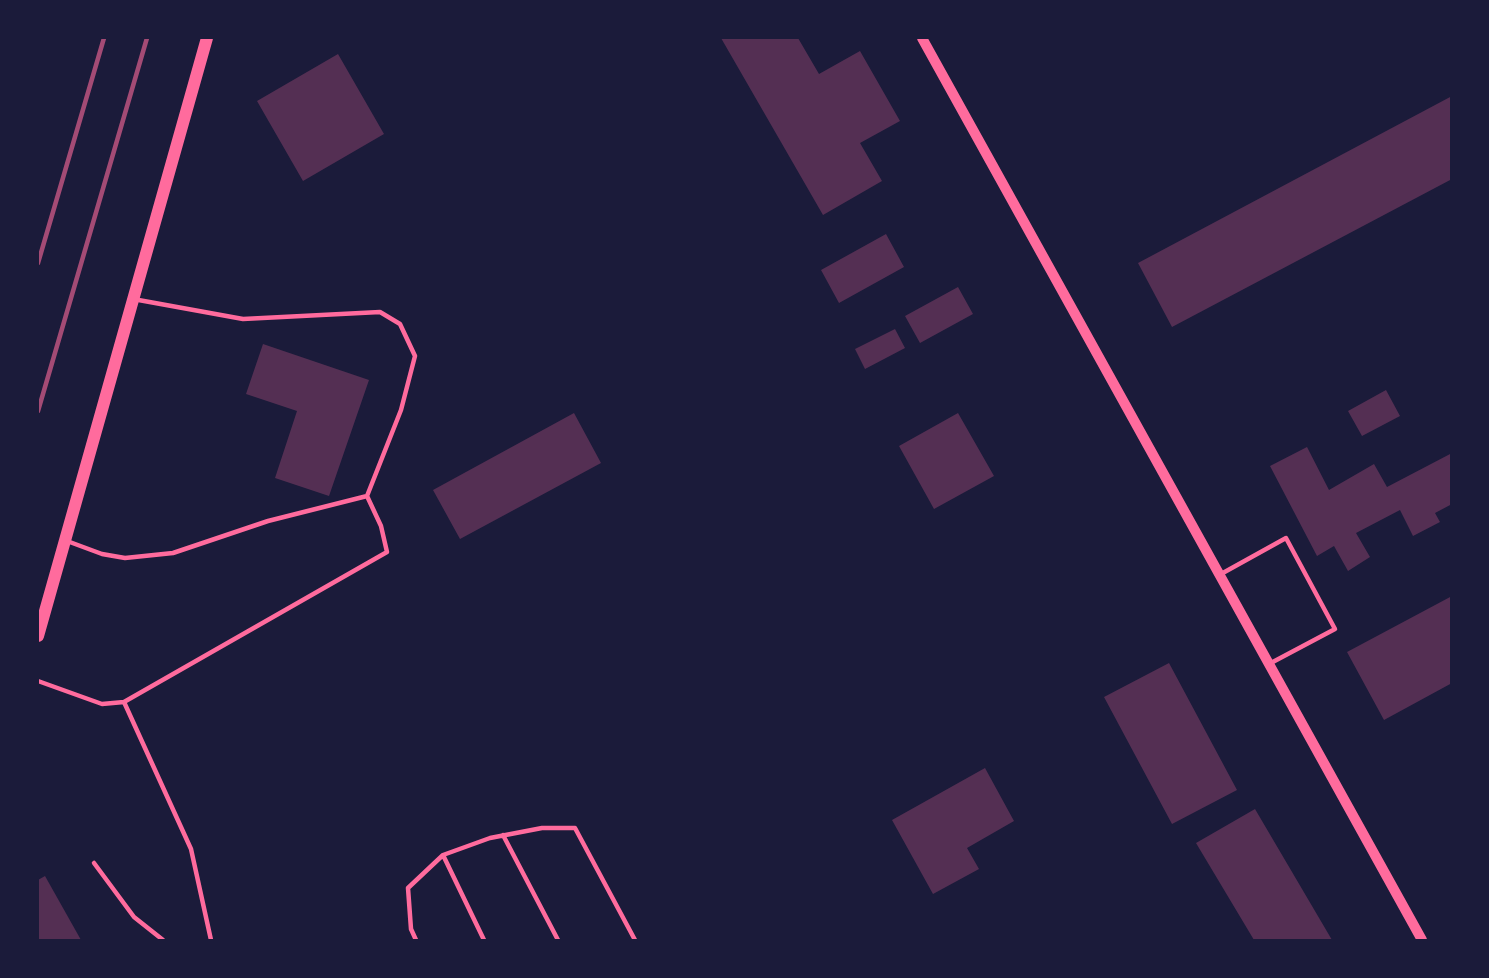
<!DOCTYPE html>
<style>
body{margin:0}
#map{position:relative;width:1489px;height:978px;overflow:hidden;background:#1b1b3a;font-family:"IBM Plex Sans",sans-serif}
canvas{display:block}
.frame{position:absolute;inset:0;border:39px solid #1b1b3a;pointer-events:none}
</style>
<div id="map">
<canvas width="1489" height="978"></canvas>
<div class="frame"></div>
</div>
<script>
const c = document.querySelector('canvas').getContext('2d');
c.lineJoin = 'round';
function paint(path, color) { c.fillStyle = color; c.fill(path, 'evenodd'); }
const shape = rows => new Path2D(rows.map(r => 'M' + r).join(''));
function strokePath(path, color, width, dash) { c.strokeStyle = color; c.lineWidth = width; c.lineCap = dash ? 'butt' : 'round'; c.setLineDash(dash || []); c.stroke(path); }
paint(shape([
 [721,38,798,38,819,74,860,51,900,121,860,143,882,181,823,215],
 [338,54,384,134,303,181,257,101],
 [1452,96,1452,179,1172,327,1138,263],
 [886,234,904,267,839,303,821,270],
 [958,287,973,314,920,343,905,316],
 [895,329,905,348,865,369,855,349],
 [263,344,369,380,329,496,275,478,297,411,246,394],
 [1386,390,1400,416,1362,436,1348,411],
 [574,413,601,463,460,539,433,490],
 [958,413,994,476,934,509,899,446],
 [1307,447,1329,490,1374,464,1387,487,1452,453,1452,504,1435,513,1440,522,1413,536,1400,510,1356,533,1370,557,1348,571,1334,546,1317,556,1270,466],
 [1452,596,1452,683,1384,720,1347,652],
 [1169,663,1237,790,1172,824,1104,697],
 [985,768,1014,821,967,848,979,869,933,894,892,820],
 [1255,809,1332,940,1254,940,1196,843],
 [45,876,81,940,38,940,38,880]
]), '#542f53');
strokePath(shape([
 [67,541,102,554,125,558,173,553,268,521,367,496],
 [1221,574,1286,538,1335,629,1269,664],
 [38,681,102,704,124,702,387,552,381,526,367,496,401,410,415,356,400,324,380,312,243,319,133,299],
 [124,702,191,849,211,940],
 [503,835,558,940],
 [443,855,484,940],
 [94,863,134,917,163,940],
 [416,940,411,929,408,888,443,855,490,838,542,828,575,828,635,940]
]), '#ff6b9d', 4.5);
strokePath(shape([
 [922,38,1422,940]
]), '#ff6b9d', 10);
strokePath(shape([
 [38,636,207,38]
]), '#ff6b9d', 12);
strokePath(shape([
 [38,263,104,38],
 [38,411,147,38]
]), '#a44b75', 4.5);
</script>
